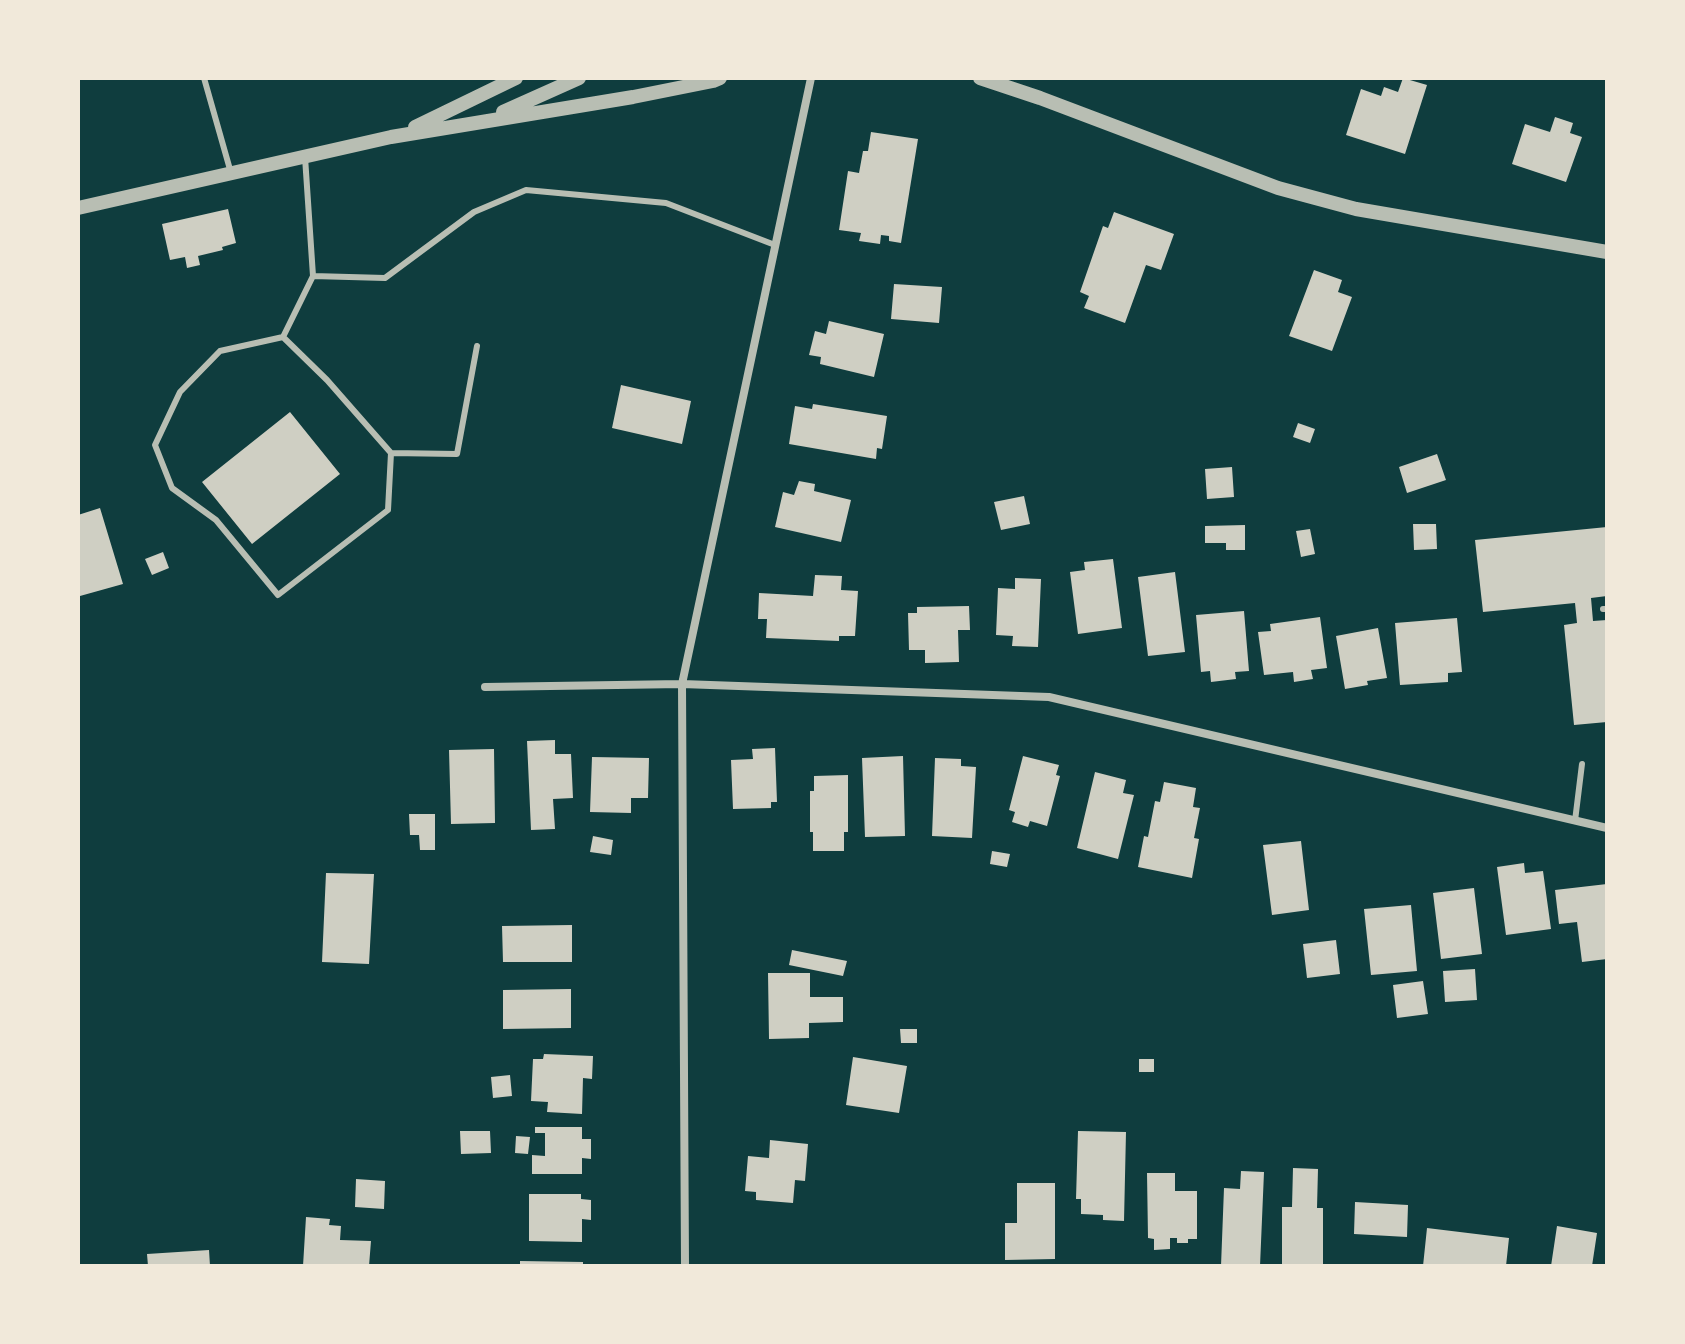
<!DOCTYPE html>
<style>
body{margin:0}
#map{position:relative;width:1685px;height:1344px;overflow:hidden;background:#0f3d3e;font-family:"Asap Condensed",sans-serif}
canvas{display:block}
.frame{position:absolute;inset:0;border:80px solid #f1e9da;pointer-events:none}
</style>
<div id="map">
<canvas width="1685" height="1344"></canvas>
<div class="frame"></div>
</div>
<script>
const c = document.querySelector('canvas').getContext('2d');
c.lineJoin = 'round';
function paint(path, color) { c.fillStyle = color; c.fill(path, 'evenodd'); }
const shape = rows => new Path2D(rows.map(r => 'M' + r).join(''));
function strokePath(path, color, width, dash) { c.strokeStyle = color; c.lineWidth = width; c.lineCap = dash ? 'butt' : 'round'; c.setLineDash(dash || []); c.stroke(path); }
paint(shape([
 [1403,78,1427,85,1405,154,1346,135,1361,89,1381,96,1384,87,1398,92],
 [1555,117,1573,123,1570,133,1582,137,1566,182,1512,164,1525,124,1550,132],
 [871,132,918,139,901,243,889,241,889,236,881,235,880,244,859,241,861,233,839,230,848,171,859,173,863,151,868,151],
 [228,209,236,243,222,247,223,250,198,256,200,265,187,268,185,257,170,260,162,224],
 [1114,212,1174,234,1161,270,1146,265,1125,323,1084,308,1089,296,1080,292,1103,226,1108,228],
 [1314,270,1342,280,1338,292,1352,297,1332,351,1289,336],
 [894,284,942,287,939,323,891,319],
 [829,321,884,334,874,377,820,364,821,357,809,355,815,331,826,334],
 [621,385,691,401,682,444,612,428],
 [813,404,887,416,882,449,877,448,876,459,789,444,795,406,812,409],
 [290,412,340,474,252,544,202,482],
 [1298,423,1315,429,1310,443,1293,437],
 [1437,454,1446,480,1407,493,1399,467],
 [1232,467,1234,497,1207,499,1205,469],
 [799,481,815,484,814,491,851,500,841,542,775,527,783,492,794,495],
 [1024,496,1030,524,1001,530,994,502],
 [100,508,123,584,80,596,78,590,78,515],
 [1413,524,1436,524,1437,549,1414,550],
 [1245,525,1245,550,1226,550,1226,543,1205,543,1205,526],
 [1607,527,1607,596,1591,598,1593,621,1607,620,1607,722,1574,725,1564,625,1577,623,1575,603,1483,612,1475,540],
 [1310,529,1315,554,1301,557,1296,531],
 [163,552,169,568,152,575,145,559],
 [1113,559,1122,628,1078,634,1070,572,1085,570,1084,562],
 [1175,572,1185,652,1148,656,1138,577],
 [815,575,842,576,841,590,858,591,855,636,839,636,839,641,766,638,767,619,758,619,759,593,813,596],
 [1015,578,1041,579,1038,647,1012,646,1013,636,996,635,998,588,1015,589],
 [969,606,970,630,958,630,959,662,925,663,925,650,909,650,908,613,917,613,917,607],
 [1244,611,1249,671,1235,672,1236,679,1211,682,1210,671,1201,672,1196,615],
 [1320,617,1327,668,1311,670,1313,679,1294,682,1293,672,1264,675,1258,632,1271,631,1270,624],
 [1457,618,1462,672,1448,673,1448,682,1400,685,1395,623],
 [1378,628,1387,678,1367,681,1368,685,1345,689,1336,636],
 [555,740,555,754,571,754,573,798,553,799,555,829,531,830,527,741],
 [775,748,777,802,771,802,771,808,733,809,731,760,753,759,752,749],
 [494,749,495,823,451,824,449,750],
 [903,756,905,836,865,837,862,758],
 [1023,756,1059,765,1056,775,1060,776,1047,826,1030,821,1028,827,1012,822,1015,812,1009,810],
 [592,757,649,758,648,798,631,798,631,813,590,812],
 [935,758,961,759,961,766,976,767,972,838,932,836],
 [1095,772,1126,780,1123,793,1134,795,1118,859,1077,848],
 [848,775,848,832,844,832,844,851,813,851,813,832,810,832,810,791,814,791,814,776],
 [1164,782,1196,788,1193,807,1200,808,1194,838,1199,839,1192,878,1138,867,1144,836,1148,837,1155,801,1160,802],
 [409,814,435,814,435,850,420,850,419,835,410,835],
 [593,836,613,840,611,855,590,852],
 [1301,841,1309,910,1272,915,1263,845],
 [992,851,1010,854,1007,867,990,864],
 [1524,863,1525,873,1543,871,1551,929,1506,935,1497,867],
 [326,873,374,874,369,964,322,962],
 [1607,884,1607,959,1582,962,1577,922,1559,924,1555,890],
 [1474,888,1482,954,1441,959,1433,893],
 [1411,905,1417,971,1371,975,1364,909],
 [572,925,572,962,503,962,502,926],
 [1336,940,1340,974,1307,978,1303,944],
 [792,950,847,961,843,976,789,965],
 [1475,969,1477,1000,1445,1002,1443,971],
 [768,973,810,973,810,997,843,997,843,1022,809,1023,809,1038,769,1039],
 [1423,981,1428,1014,1397,1018,1393,985],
 [571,989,571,1028,503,1029,503,990],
 [900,1029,917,1029,917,1043,901,1043],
 [544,1054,593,1056,592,1079,583,1078,582,1114,547,1112,548,1102,531,1101,533,1059,543,1059],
 [853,1057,907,1066,899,1113,846,1105],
 [1139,1059,1154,1059,1154,1072,1139,1072],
 [510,1075,512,1096,493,1098,491,1077],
 [535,1127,582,1127,582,1139,591,1139,591,1159,582,1158,582,1174,532,1174,532,1155,545,1156,545,1133,535,1133],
 [460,1131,490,1131,491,1153,461,1154],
 [1078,1131,1126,1132,1124,1221,1103,1220,1103,1215,1081,1214,1081,1199,1076,1199],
 [516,1136,530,1137,528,1154,515,1153],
 [770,1140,808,1144,805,1181,795,1180,793,1203,756,1200,756,1192,745,1191,748,1156,769,1158],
 [1293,1168,1318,1169,1317,1208,1323,1208,1323,1266,1282,1266,1282,1207,1292,1207],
 [1241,1171,1264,1172,1260,1266,1221,1266,1224,1188,1240,1189],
 [1147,1173,1175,1173,1175,1191,1197,1191,1197,1239,1188,1239,1188,1243,1177,1243,1177,1238,1170,1238,1170,1249,1154,1250,1154,1239,1148,1238],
 [356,1179,385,1181,384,1209,355,1207],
 [1017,1183,1055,1183,1055,1259,1005,1260,1005,1223,1017,1223],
 [529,1194,581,1194,581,1199,591,1200,591,1220,582,1219,582,1242,529,1241],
 [1355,1202,1408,1205,1407,1237,1354,1234],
 [306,1217,330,1219,329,1225,341,1226,340,1240,371,1241,369,1266,303,1266],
 [1557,1226,1597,1233,1592,1266,1551,1266],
 [1427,1228,1509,1238,1506,1266,1423,1266],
 [209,1250,210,1266,148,1266,147,1254],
 [520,1261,583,1262,583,1266,520,1266]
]), '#cfcfc3');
strokePath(shape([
 [204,78,231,173],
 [305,157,313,276,385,278,474,212,526,190,666,203,775,245],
 [283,337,327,380,391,453,388,510,278,595,216,520,172,488,155,445,180,392,220,351,283,337,313,276],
 [391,453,457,454,477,346],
 [1603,609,1607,609],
 [1575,821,1582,764]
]), '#b8beb3', 6);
strokePath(shape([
 [485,687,682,684,1049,697,1607,828],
 [685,1266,682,684,811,78]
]), '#b8beb3', 8);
strokePath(shape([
 [980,78,1040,98,1278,188,1356,209,1607,252],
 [503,112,579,78],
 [415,127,516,78],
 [78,208,391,137,633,97,713,81,720,78]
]), '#b8beb3', 14);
</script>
